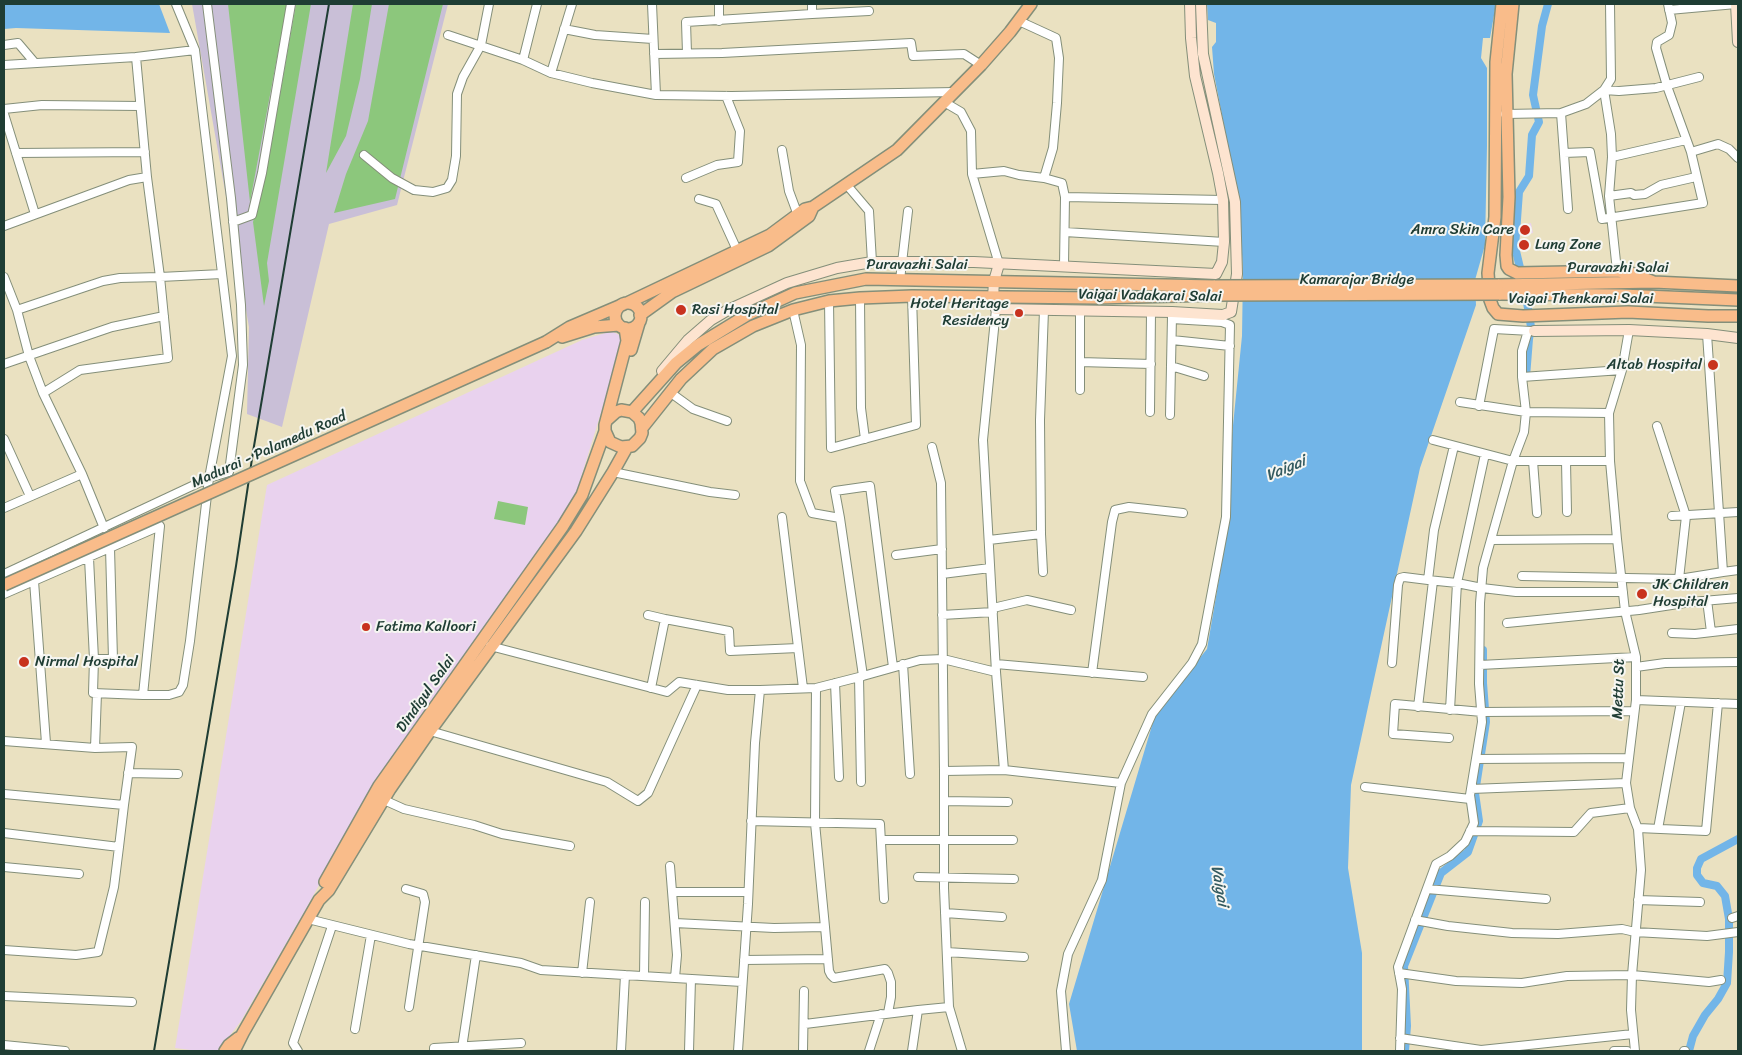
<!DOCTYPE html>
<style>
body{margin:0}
#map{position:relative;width:1742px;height:1055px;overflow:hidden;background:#eae1c1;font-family:Sriracha,sans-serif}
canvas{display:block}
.frame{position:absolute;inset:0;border:5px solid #1f3d34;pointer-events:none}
</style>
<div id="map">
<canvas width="1742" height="1055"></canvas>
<div class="frame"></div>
</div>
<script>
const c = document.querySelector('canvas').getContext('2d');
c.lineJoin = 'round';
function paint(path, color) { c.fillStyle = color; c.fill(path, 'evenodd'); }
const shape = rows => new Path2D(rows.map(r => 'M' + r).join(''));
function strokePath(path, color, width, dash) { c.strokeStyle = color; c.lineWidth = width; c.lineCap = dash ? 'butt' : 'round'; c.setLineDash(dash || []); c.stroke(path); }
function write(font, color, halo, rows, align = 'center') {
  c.font = font + ' Sriracha,sans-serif'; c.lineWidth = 4; c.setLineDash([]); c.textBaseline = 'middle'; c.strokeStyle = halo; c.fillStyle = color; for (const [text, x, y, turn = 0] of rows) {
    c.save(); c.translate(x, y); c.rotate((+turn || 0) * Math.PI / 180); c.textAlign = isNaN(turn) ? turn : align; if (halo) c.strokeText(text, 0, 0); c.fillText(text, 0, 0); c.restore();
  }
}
paint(shape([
 [1531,223,1533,233,1518,236,1517,227],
 [612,331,624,338,575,497,556,530,378,778,303,914,241,1021,218,1051,198,1051,175,1048,267,485,582,340]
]), '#e9d2ee');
paint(shape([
 [192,4,448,4,397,205,329,224,282,427,247,414,249,327]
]), '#c9bfd7');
paint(shape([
 [228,4,287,4,250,202],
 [296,4,311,4,267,263,269,281,264,306,253,222,267,169],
 [353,4,372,4,360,79,346,136,326,173],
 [389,4,443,4,395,199,334,213,346,174,368,121],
 [498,501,528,507,525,525,494,519]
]), '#8cc77c');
paint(shape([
 [4,4,159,4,170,33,16,28,4,29],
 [1207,4,1496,4,1490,38,1483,38,1481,58,1487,68,1487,146,1485,245,1475,280,1476,305,1420,468,1351,785,1348,868,1362,953,1362,1051,1077,1051,1069,1004,1156,712,1207,649,1230,515,1229,465,1242,336,1243,271,1239,203,1214,74,1212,47,1216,42,1216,23,1208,20]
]), '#72b5e8');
strokePath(shape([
 [1522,276,1515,247,1519,192,1529,176,1532,135,1539,122,1533,95,1542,26,1548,4],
 [1525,290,1531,327,1529,339,1526,377],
 [1405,1051,1407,1026,1404,966,1441,873,1468,852,1479,821,1475,793,1486,722,1483,683,1483,650],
 [1689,1051,1693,1036,1705,1015,1718,999,1727,983,1729,952,1729,919,1725,896,1717,886,1703,883,1697,875,1697,868,1701,859,1738,839]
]), '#72b5e8', 8);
const street = shape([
 [652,4,656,95],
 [1610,4,1611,79,1604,90,1611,134,1612,157,1609,196,1617,271],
 [1669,10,1736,4],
 [812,14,869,11],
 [719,21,719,4],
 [1019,21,1056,38,1059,58,1057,103,1053,148,1044,178],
 [564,29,595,35,653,39],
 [448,35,523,60,551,73,592,83,656,95,732,96,955,92],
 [4,45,18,43,35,63],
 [687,53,686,22,812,14,812,4],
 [654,54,722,53,911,43,913,56,964,54,981,65],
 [136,57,195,50],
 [523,60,537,4],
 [4,65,136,57,147,177],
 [551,73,572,4],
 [944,102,961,112,971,131,972,174,999,264],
 [4,109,42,105,140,106],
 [1561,113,1568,209],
 [4,114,35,214],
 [1505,114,1561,113,1586,104,1604,90,1619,91,1656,88,1699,77],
 [782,150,789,191,799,218],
 [1691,152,1718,144,1729,149,1738,158],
 [16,153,145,152],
 [1564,153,1590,152,1602,219,1703,203,1691,152,1667,86,1656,48,1657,42,1669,35,1672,23,1668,4],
 [364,155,392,178,414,190,433,192,447,188,452,180,456,156,457,94,463,77,481,45,489,4],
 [1612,157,1686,140],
 [972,174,1004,171,1019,175,1044,178,1062,183,1065,197,1064,266],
 [686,178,717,165,738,162,740,131,726,96],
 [846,184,869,211,872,262],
 [1609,196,1631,193,1634,195,1645,194,1661,185,1696,177],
 [1065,197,1223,200],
 [699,199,716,204,737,250],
 [233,222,252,215,262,173,291,4],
 [4,226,129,180,147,177,160,277,222,274],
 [1065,232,1224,242],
 [4,277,17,310,29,356,43,393,82,474],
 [900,280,908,211],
 [860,298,861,408,865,439],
 [829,301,831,448,916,425,912,296],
 [17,310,103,281,120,278,160,277,168,358,80,370,43,393],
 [1629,330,1622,370,1609,413,1610,461,1617,539,1625,611,1636,657,1636,700,1626,783,1630,808,1638,829,1641,870,1632,975,1631,1010,1635,1051],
 [1707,334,1723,572,1738,570],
 [1172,340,1230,346],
 [1080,362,1151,364],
 [4,364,112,327,164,316],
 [1171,366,1204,376],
 [1522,377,1622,370],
 [1080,390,1080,310],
 [671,393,693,409,727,421],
 [1460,402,1526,412,1609,413],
 [1479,406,1494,329,1531,331],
 [1150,412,1151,312],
 [1170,415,1172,316],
 [1657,426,1686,516,1679,579,1723,572],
 [4,439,30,496],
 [1433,440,1513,461,1610,461],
 [932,447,941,483,944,771],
 [1485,454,1457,583,1482,588,1516,592,1623,592],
 [1533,461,1537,513],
 [1566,461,1567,512],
 [613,472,710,492,735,495],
 [4,508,82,474,104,528],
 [1672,516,1738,512],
 [782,517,803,688],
 [840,518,835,491,870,486,893,667],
 [989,540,1041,534],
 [1491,540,1617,539],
 [896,555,942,549],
 [1043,572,1041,534,1040,420,1044,310],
 [4,574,209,478,229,472,243,365,241,305,231,198,207,4],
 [942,574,990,568],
 [1522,576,1679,579],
 [34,581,46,743],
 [4,594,160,526,143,695,93,693,94,659,89,558],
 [1707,600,1711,632],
 [993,608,1027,600,1071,610],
 [648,615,665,619,651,688],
 [942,615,993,612],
 [665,619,729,631,730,651,798,648],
 [1507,623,1639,610,1691,602,1738,598],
 [1672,633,1695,634,1738,629],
 [490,646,667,692,679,682,728,690,760,690],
 [94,659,113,659,110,548],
 [1392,663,1398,585,1400,578,1404,577,1428,580],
 [903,664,910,774],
 [996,664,1143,677],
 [1480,665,1636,657],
 [1636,667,1665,663,1738,662],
 [1092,673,1112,522,1115,510,1129,507,1183,513],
 [863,676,920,660,943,659,996,672],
 [859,677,861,782],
 [835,683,839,777],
 [816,688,815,823,825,927],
 [143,695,169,695,179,692,183,685,190,641,209,478,232,356,195,50,176,4],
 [1636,700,1738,704],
 [1418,707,1433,581],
 [1450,710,1457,583,1428,580,1434,530,1454,446],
 [430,731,607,782,638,801,648,793,697,685],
 [1449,738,1393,734,1395,704,1482,712,1634,711],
 [4,741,95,748,97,693],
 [95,748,132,747,124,805],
 [1476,759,1628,758],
 [1004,770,1121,783,1102,880,1068,954,1061,991,1066,1051],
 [128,773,178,774],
 [1121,783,1152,714,1192,663,1202,644,1226,517,1230,325,1222,322,1172,319],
 [1365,787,1470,799],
 [1471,789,1626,783],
 [4,794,124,805,119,847],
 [384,800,404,809,474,825,502,834,570,846],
 [944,801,1008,802],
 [751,821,880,824,884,899],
 [1638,828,1706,831,1718,703],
 [1658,829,1681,702],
 [1470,831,1574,832,1591,813,1630,808],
 [4,833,119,847,114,887,98,952,76,955,4,950],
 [881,840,1013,840],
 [670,866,677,955,675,978],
 [4,867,79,874],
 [918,877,1014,879],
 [406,889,423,894,425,902,409,1007],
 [1427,889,1546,899],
 [672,892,748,892],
 [1638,900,1700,902],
 [945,913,1002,917],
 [1732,918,1738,916],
 [308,919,409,944,521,963,541,970,742,982],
 [1415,920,1448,926,1512,933,1558,934,1622,929,1635,932,1707,936,1738,932],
 [675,923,774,928,825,927,829,971,831,975,834,978,885,969,888,973,891,982,891,997,888,1013],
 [947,952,1024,957],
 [744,960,828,959],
 [582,973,590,902],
 [1399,973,1456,981,1522,983,1567,976,1632,975,1709,982,1721,980],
 [644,976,645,902],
 [4,996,132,1002],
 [805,1024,918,1010],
 [355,1029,371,935],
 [1400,1038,1481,1050,1633,1034],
 [4,1045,65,1051],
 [462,1048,476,955],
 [298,1051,293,1043,332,926],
 [434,1051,434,1048,521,1043],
 [621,1051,625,975],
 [689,1051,691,979],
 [738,1051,748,904,755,743,760,690,816,688,863,676,840,518,812,513,800,481,801,345,793,310],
 [803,1051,804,991],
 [869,1051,881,1014],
 [912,1051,918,1010,949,1007],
 [962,1051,949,1007,944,888,944,771,1004,770,996,672,983,440,996,309],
 [1400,1051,1402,989,1398,967,1436,864,1450,856,1465,842,1474,823,1470,795,1482,722,1479,684,1480,603,1483,568,1513,461,1524,432,1526,412,1522,377,1522,351,1528,331],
 [1614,1051,1627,1051],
 [1684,1051,1685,1051]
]);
const secondary = shape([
 [1736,4,1738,42],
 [999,264,994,281,993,298,996,309,1172,312,1223,315,1231,312,1237,274,1235,202,1203,54,1201,4],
 [1534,331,1629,330,1707,334,1738,338],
 [662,371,688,340,711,320,728,310,787,283,837,268,872,262,974,262,1216,274,1222,262,1224,242,1223,200,1218,173,1195,76,1191,38,1190,4]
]);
const primary = shape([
 [1502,4,1496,62,1495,217,1488,273,1490,300,1493,308,1498,314,1523,316,1628,312,1708,316,1738,316],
 [1513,4,1506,74,1509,197,1506,255,1507,266,1509,269,1517,273,1617,271,1631,273,1654,282],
 [1498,285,1654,282,1738,286],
 [1499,294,1621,295,1738,300],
 [627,303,770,235,805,209,813,207,897,150,981,65,1010,32,1031,4],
 '615 316a13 13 0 1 1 26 0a13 13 0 1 1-26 0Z',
 [640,315,672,292,768,246,809,216,813,207],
 [562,337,594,327,619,325],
 [546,342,570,327,624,304],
 [631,350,639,323],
 [632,412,676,363,698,345,747,315,795,293,866,279,1215,286],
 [607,420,616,412,621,410,632,412,639,418,641,423,642,433,640,438,632,446,621,447,610,442,605,431,605,425,627,341,625,328],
 [642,428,681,379,713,349,753,326,793,310,829,301,860,298,912,296,1097,298,1215,295],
 [325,882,379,786,563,526,582,495,605,431],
 [225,1051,229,1045,238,1038],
 [234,1051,243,1033,319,900,329,890,390,789,430,731,576,531,613,472,627,447]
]);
strokePath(street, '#848f7a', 10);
strokePath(secondary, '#848f7a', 12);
strokePath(primary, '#848f7a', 14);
strokePath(street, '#fff', 8);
strokePath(secondary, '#fde4d0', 10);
strokePath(primary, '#f9bc8a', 11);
strokePath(shape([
 [154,1051,236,566,253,452,329,4]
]), '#1f3d34', 2);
const primaryBridge = shape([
 [1215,286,1498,285],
 [1215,295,1499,294],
 [4,585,546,342]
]);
strokePath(primaryBridge, '#848f7a', 14, []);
strokePath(primaryBridge, '#f9bc8a', 11);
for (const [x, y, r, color] of [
 [1525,230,6,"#c8321e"],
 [1524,245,6,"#c8321e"],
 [681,310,6,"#c8321e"],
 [1019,313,5,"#c8321e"],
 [1713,365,6,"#c8321e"],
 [1642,594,6,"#c8321e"],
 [366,627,5,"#c8321e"],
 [24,662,6,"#c8321e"]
]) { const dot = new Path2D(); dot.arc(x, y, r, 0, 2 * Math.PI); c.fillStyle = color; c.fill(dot); strokePath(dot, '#f6f6f2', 2); }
write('15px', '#1f3d34', '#f6f6f2', [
 ["Amra Skin Care",1514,230,"right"],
 ["Lung Zone",1535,245],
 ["Hotel Heritage",1009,304,"right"],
 ["Residency",1009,321,"right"],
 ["Rasi Hospital",692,310],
 ["Altab Hospital",1702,365,"right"],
 ["JK Children",1653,585],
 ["Hospital",1653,602],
 ["Fatima Kalloori",376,627],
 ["Nirmal Hospital",35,662]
], 'left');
write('15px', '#1f3d34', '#f6f6f2', [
 ["Puravazhi Salai",917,265],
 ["Puravazhi Salai",1618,268],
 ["Kamarajar Bridge",1357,280],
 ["Vaigai Vadakarai Salai",1150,296,1],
 ["Vaigai Thenkarai Salai",1581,299],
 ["Madurai - Palamedu Road",269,450,-24],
 ["Mettu St",1619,689,-88],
 ["Dindigul Salai",426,694,-55]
]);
write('italic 16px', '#345b61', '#f6f6f2', [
 ["Vaigai",1286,469,-23],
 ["Vaigai",1219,886,80]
]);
</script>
